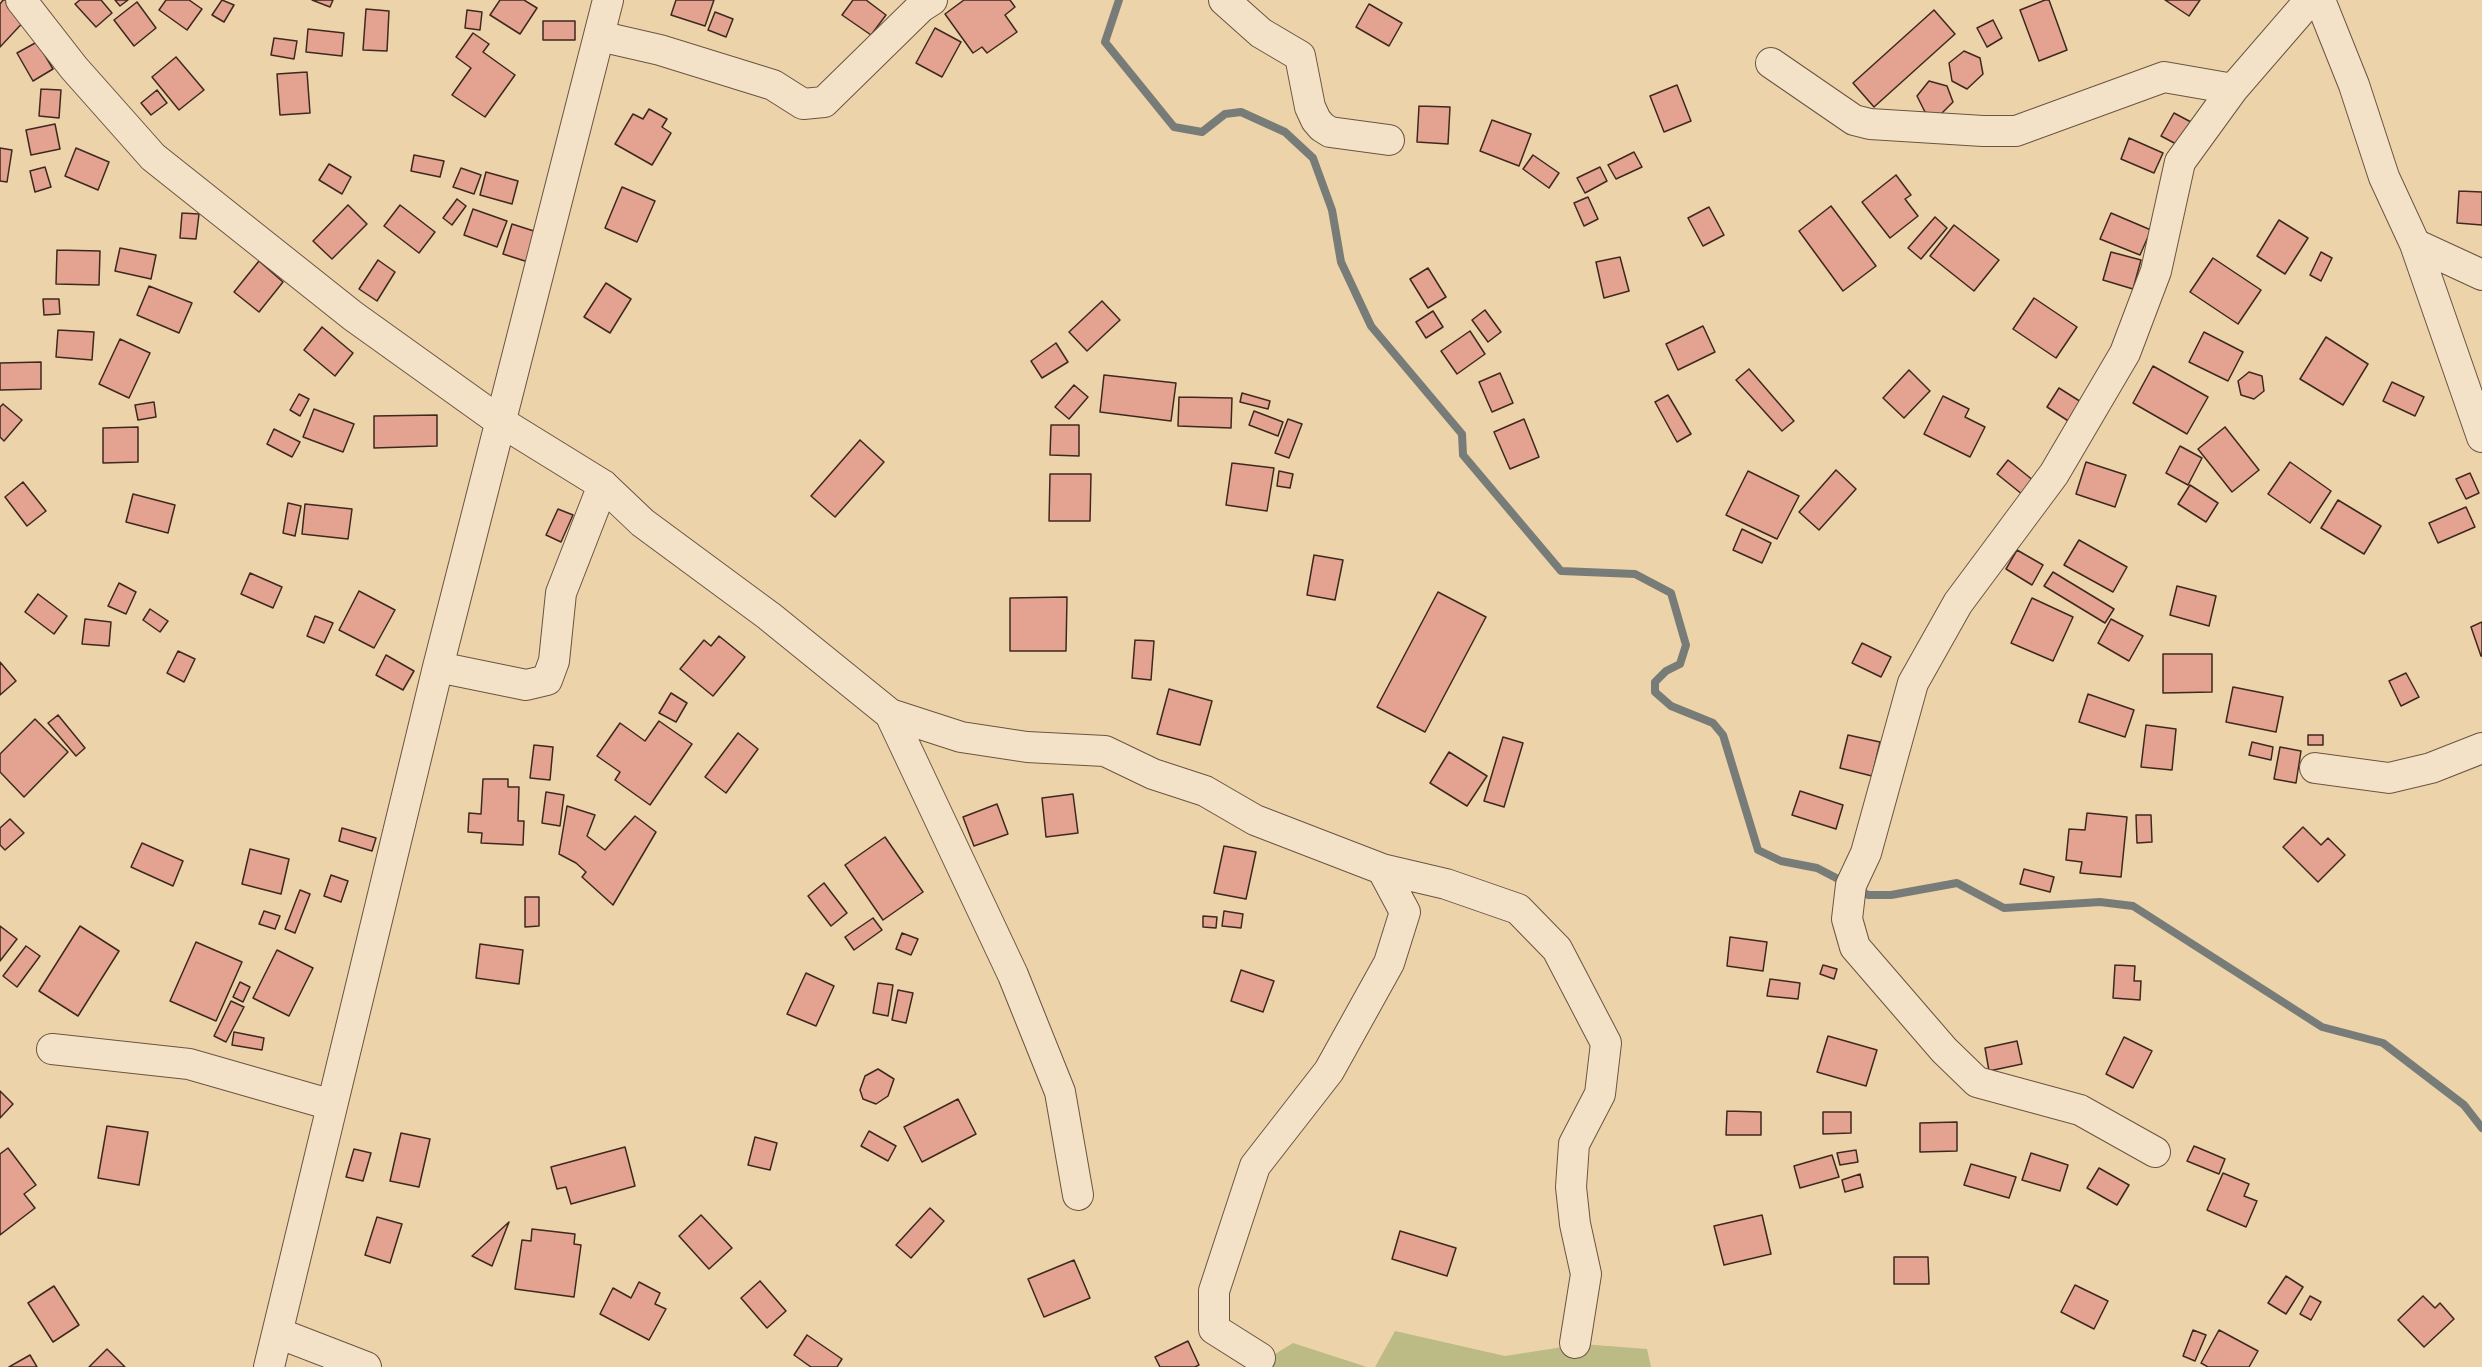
<!DOCTYPE html>
<style>
body{margin:0}
canvas{display:block;background:#edd3a9}
</style>
<canvas width="2482" height="1367"></canvas>
<script>
const c = document.querySelector('canvas').getContext('2d');
c.lineJoin = 'round';
function paint(path, color) { c.fillStyle = color; c.fill(path, 'evenodd'); }
const shape = rows => new Path2D(rows.map(r => 'M' + r).join(''));
function strokePath(path, color, width, dash) { c.strokeStyle = color; c.lineWidth = width; c.lineCap = dash ? 'butt' : 'round'; c.setLineDash(dash || []); c.stroke(path); }
paint(shape([
 [1395,1331,1505,1356,1582,1344,1647,1349,1651,1367,1375,1367],
 [1293,1343,1367,1367,1254,1367]
]), '#bcbb85');
strokePath(shape([
 [1119,0,1105,42,1174,127,1202,132,1225,114,1241,112,1285,132,1313,158,1332,210,1341,262,1371,326,1462,434,1463,455,1561,571,1635,574,1671,593,1686,645,1680,664,1666,671,1655,682,1655,692,1671,706,1713,723,1723,735,1758,850,1781,861,1817,868,1844,882],
 [1857,889,1868,895,1891,895,1957,883,2004,908,2100,902,2133,906,2322,1027,2383,1043,2464,1105,2482,1128]
]), '#787c78', 8);
const building = shape([
 [3,0,9,0,28,17,0,47,0,4,3,0],
 [80,0,101,0,112,13,96,27,75,4,80,0],
 [115,0,128,0,120,6,115,0],
 [166,0,189,0,202,9,187,30,159,10,166,0],
 [222,0,234,5,224,22,212,15,222,0],
 [312,0,333,0,330,7,312,0],
 [500,0,524,0,537,8,520,34,490,15,500,0],
 [676,0,714,0,705,26,671,15,676,0],
 [853,0,866,0,886,15,871,35,842,15,853,0],
 [964,0,1010,0,1015,7,1005,15,1017,32,987,53,982,47,973,53,945,14,964,0],
 [2045,0,2049,0,2067,50,2039,61,2020,10,2045,0],
 [2165,0,2200,0,2189,16,2165,0],
 [137,2,156,28,134,46,114,20,137,2],
 [1369,4,1402,23,1389,46,1356,27,1369,4],
 [366,9,389,11,387,51,363,50,366,9],
 [467,10,482,12,480,30,465,28,467,10],
 [1934,10,1955,34,1874,107,1853,83,1934,10],
 [715,12,733,19,726,37,708,30,715,12],
 [1993,20,2002,38,1987,47,1977,28,1993,20],
 [543,21,575,21,575,40,543,40,543,21],
 [935,28,961,42,942,77,916,63,935,28],
 [308,29,344,33,342,56,306,52,308,29],
 [473,33,489,44,483,52,515,75,485,117,452,95,471,68,456,57,473,33],
 [274,38,297,41,294,59,271,55,274,38],
 [37,42,53,69,33,81,17,53,37,42],
 [1964,51,1980,58,1983,74,1967,89,1952,81,1949,63,1964,51],
 [176,57,204,90,179,110,152,77,176,57],
 [307,72,310,113,280,115,277,74,307,72],
 [1929,81,1947,86,1953,102,1939,116,1925,112,1917,96,1929,81],
 [1677,85,1691,121,1664,132,1650,96,1677,85],
 [41,89,61,90,59,118,39,116,41,89],
 [157,90,167,103,151,115,141,103,157,90],
 [1419,106,1450,107,1448,144,1417,142,1419,106],
 [649,109,667,119,662,127,671,133,652,165,615,144,633,114,643,119,649,109],
 [2174,113,2191,122,2178,145,2161,136,2174,113],
 [1492,120,1531,134,1519,166,1480,151,1492,120],
 [55,124,60,149,31,155,26,130,55,124],
 [2129,138,2163,153,2154,173,2121,159,2129,138],
 [0,148,12,150,7,182,0,181,0,148],
 [76,148,109,162,98,190,65,176,76,148],
 [1634,152,1642,167,1616,179,1608,165,1634,152],
 [414,155,444,161,440,177,411,171,414,155],
 [1533,155,1559,173,1549,188,1523,169,1533,155],
 [329,164,351,177,342,194,319,180,329,164],
 [45,167,51,187,35,192,30,171,45,167],
 [1600,167,1607,181,1585,193,1577,178,1600,167],
 [461,168,481,175,474,194,453,187,461,168],
 [486,172,518,181,512,204,480,195,486,172],
 [1896,175,1911,195,1905,199,1918,216,1890,238,1862,202,1896,175],
 [622,187,655,201,637,242,605,228,622,187],
 [2459,191,2482,192,2482,225,2457,223,2459,191],
 [1588,197,1598,219,1584,226,1574,203,1588,197],
 [457,199,466,206,452,225,443,218,457,199],
 [348,205,367,224,332,259,313,241,348,205],
 [400,205,435,232,419,253,384,226,400,205],
 [1831,206,1876,266,1843,291,1799,231,1831,206],
 [1709,207,1724,235,1703,246,1688,218,1709,207],
 [473,209,507,221,497,247,464,235,473,209],
 [182,213,199,214,196,239,180,238,182,213],
 [2111,213,2151,230,2140,255,2100,239,2111,213],
 [1935,217,1947,228,1921,259,1908,248,1935,217],
 [2279,220,2308,238,2285,274,2257,256,2279,220],
 [512,224,537,232,528,262,503,254,512,224],
 [1954,225,1999,260,1974,291,1930,256,1954,225],
 [120,248,156,255,151,279,115,271,120,248],
 [57,250,100,251,99,285,56,284,57,250],
 [2111,252,2141,260,2133,289,2103,280,2111,252],
 [2321,252,2332,258,2321,281,2310,275,2321,252],
 [1620,257,1629,291,1604,298,1596,262,1620,257],
 [2213,258,2261,290,2238,324,2190,292,2213,258],
 [378,260,395,272,377,301,359,289,378,260],
 [259,261,283,282,259,312,234,292,259,261],
 [1428,268,1446,297,1428,308,1410,279,1428,268],
 [606,283,631,299,610,333,584,317,606,283],
 [149,286,192,303,179,333,137,315,149,286],
 [2034,298,2077,327,2056,358,2013,329,2034,298],
 [43,299,59,299,60,314,44,315,43,299],
 [1102,301,1120,320,1087,351,1069,332,1102,301],
 [1485,310,1501,332,1488,342,1472,320,1485,310],
 [1433,311,1443,327,1426,338,1416,322,1433,311],
 [1703,326,1715,352,1678,370,1666,344,1703,326],
 [322,327,353,353,335,376,304,350,322,327],
 [58,330,94,332,92,360,56,357,58,330],
 [1470,331,1485,354,1457,374,1441,351,1470,331],
 [2204,332,2243,352,2228,381,2189,362,2204,332],
 [2326,337,2368,364,2343,405,2300,379,2326,337],
 [120,339,150,353,129,398,99,384,120,339],
 [1056,343,1068,362,1042,378,1031,361,1056,343],
 [41,362,41,389,0,390,0,363,41,362],
 [2153,366,2208,397,2187,434,2133,403,2153,366],
 [1749,369,1794,421,1782,431,1736,380,1749,369],
 [1909,370,1930,391,1904,418,1883,398,1909,370],
 [2249,372,2262,376,2264,391,2254,399,2241,395,2238,381,2249,372],
 [1500,373,1513,403,1492,412,1479,382,1500,373],
 [1104,375,1176,383,1171,421,1100,412,1104,375],
 [2392,382,2424,397,2415,416,2383,401,2392,382],
 [1074,385,1088,397,1069,419,1055,407,1074,385],
 [2059,388,2089,407,2076,426,2047,407,2059,388],
 [1242,393,1270,401,1268,409,1240,402,1242,393],
 [299,394,309,399,300,416,290,410,299,394],
 [1668,395,1691,434,1677,442,1655,402,1668,395],
 [1943,396,1969,409,1965,417,1985,427,1970,457,1924,434,1943,396],
 [1179,397,1232,398,1231,428,1178,426,1179,397],
 [154,402,156,417,138,420,135,405,154,402],
 [3,404,22,420,4,441,0,437,0,407,3,404],
 [314,409,354,424,343,452,303,437,314,409],
 [1254,411,1283,422,1278,436,1249,425,1254,411],
 [437,415,437,446,374,448,374,416,437,415],
 [1288,419,1302,424,1289,458,1275,453,1288,419],
 [1524,419,1539,457,1510,469,1494,432,1524,419],
 [1051,425,1079,425,1079,456,1050,455,1051,425],
 [138,427,138,462,103,463,103,428,138,427],
 [2225,427,2259,470,2232,492,2198,449,2225,427],
 [274,429,300,442,292,457,267,444,274,429],
 [860,440,884,462,835,517,811,496,860,440],
 [2180,446,2202,458,2188,485,2166,473,2180,446],
 [2008,460,2034,481,2023,495,1997,474,2008,460],
 [2086,462,2126,475,2115,507,2076,494,2086,462],
 [2290,462,2331,491,2310,523,2268,494,2290,462],
 [1232,463,1274,468,1267,511,1226,505,1232,463],
 [1836,470,1856,489,1819,530,1799,512,1836,470],
 [1279,471,1293,474,1290,488,1277,486,1279,471],
 [1748,471,1799,496,1777,539,1726,515,1748,471],
 [2470,473,2479,493,2466,499,2456,479,2470,473],
 [1050,474,1091,474,1090,521,1049,521,1050,474],
 [23,482,46,511,27,526,5,497,23,482],
 [2190,485,2218,503,2206,522,2178,504,2190,485],
 [133,494,175,505,168,533,126,522,133,494],
 [2338,500,2381,526,2364,554,2321,528,2338,500],
 [288,503,301,506,295,536,283,533,288,503],
 [305,504,352,509,348,539,302,534,305,504],
 [2466,507,2475,527,2438,543,2429,523,2466,507],
 [558,509,573,515,561,542,546,535,558,509],
 [1742,529,1771,543,1762,563,1733,550,1742,529],
 [2079,540,2127,567,2113,592,2064,565,2079,540],
 [2017,550,2043,565,2032,585,2006,569,2017,550],
 [1314,555,1343,560,1335,600,1307,595,1314,555],
 [2053,572,2114,609,2105,623,2044,586,2053,572],
 [250,573,282,587,273,608,241,594,250,573],
 [119,583,136,592,126,614,108,606,119,583],
 [2177,586,2216,596,2209,626,2170,615,2177,586],
 [359,591,395,610,374,648,339,630,359,591],
 [1438,592,1486,617,1425,732,1377,707,1438,592],
 [38,594,67,616,54,634,25,612,38,594],
 [1067,597,1066,651,1010,651,1010,598,1067,597],
 [2032,598,2073,617,2053,661,2011,643,2032,598],
 [150,609,168,621,160,632,143,620,150,609],
 [315,616,333,623,324,643,307,636,315,616],
 [85,619,111,622,109,646,82,644,85,619],
 [2111,619,2143,636,2129,661,2098,643,2111,619],
 [2482,622,2482,656,2481,656,2471,627,2482,622],
 [719,636,745,657,713,696,680,669,704,640,711,646,719,636],
 [1135,640,1154,641,1151,680,1132,678,1135,640],
 [1862,643,1891,657,1881,677,1852,663,1862,643],
 [178,651,195,659,184,682,167,673,178,651],
 [2163,654,2212,654,2212,692,2163,693,2163,654],
 [386,655,414,671,403,690,376,675,386,655],
 [0,662,16,681,0,695,0,662],
 [2406,673,2419,697,2401,706,2389,681,2406,673],
 [2233,687,2283,697,2276,732,2226,722,2233,687],
 [1169,689,1212,701,1200,745,1157,734,1169,689],
 [671,693,687,703,676,722,659,713,671,693],
 [2088,694,2134,710,2125,737,2079,722,2088,694],
 [58,715,85,748,76,756,48,723,58,715],
 [35,719,68,752,24,797,0,772,0,754,35,719],
 [659,721,692,744,650,805,615,780,620,772,597,756,620,723,645,741,659,721],
 [2146,725,2176,729,2172,770,2141,767,2146,725],
 [738,733,758,749,726,793,705,777,738,733],
 [1848,735,1880,742,1872,776,1840,768,1848,735],
 [2308,735,2323,735,2323,745,2308,745,2308,735],
 [1503,737,1523,743,1504,807,1484,801,1503,737],
 [2252,742,2273,747,2271,760,2249,755,2252,742],
 [534,745,553,747,550,780,530,778,534,745],
 [2280,747,2301,751,2296,783,2274,779,2280,747],
 [1449,752,1487,776,1467,806,1430,783,1449,752],
 [483,779,508,779,508,787,519,787,518,821,524,821,523,845,481,843,482,833,468,832,469,813,481,814,483,779],
 [1800,791,1843,805,1836,829,1792,815,1800,791],
 [546,792,564,795,560,826,542,823,546,792],
 [1073,794,1078,833,1046,837,1042,798,1073,794],
 [997,804,1008,834,974,846,963,817,997,804],
 [567,806,595,815,587,836,605,850,635,816,656,832,613,905,582,877,586,872,576,863,559,854,567,806],
 [2087,813,2127,817,2121,877,2080,873,2082,862,2066,860,2069,829,2085,830,2087,813],
 [2136,815,2151,815,2152,842,2137,843,2136,815],
 [10,819,24,833,5,850,0,845,0,828,10,819],
 [2303,827,2321,845,2328,838,2345,855,2318,882,2283,847,2303,827],
 [342,828,376,838,372,851,339,841,342,828],
 [885,837,923,892,883,920,845,865,885,837],
 [142,843,183,861,173,886,131,867,142,843],
 [1224,846,1256,852,1246,899,1214,893,1224,846],
 [250,849,289,859,281,894,242,884,250,849],
 [2024,869,2054,877,2050,892,2020,884,2024,869],
 [331,875,348,881,341,902,324,896,331,875],
 [824,883,847,913,831,926,808,896,824,883],
 [300,890,310,894,295,933,285,929,300,890],
 [525,897,539,897,539,926,525,927,525,897],
 [264,911,280,916,275,929,259,924,264,911],
 [1224,911,1243,914,1241,928,1222,926,1224,911],
 [1203,916,1217,917,1216,928,1203,927,1203,916],
 [873,918,882,930,854,950,845,937,873,918],
 [0,926,17,939,0,961,0,926],
 [80,926,119,951,78,1016,39,991,80,926],
 [902,933,918,939,911,955,896,949,902,933],
 [1730,937,1767,942,1763,971,1727,966,1730,937],
 [196,942,242,962,216,1021,170,1001,196,942],
 [480,944,523,950,519,984,476,978,480,944],
 [26,946,40,956,17,987,3,976,26,946],
 [277,950,313,968,289,1016,253,998,277,950],
 [1823,965,1837,969,1834,979,1820,974,1823,965],
 [2115,965,2135,966,2134,981,2141,981,2140,1000,2113,998,2115,965],
 [1241,970,1274,981,1263,1012,1231,1001,1241,970],
 [806,973,834,986,816,1026,787,1014,806,973],
 [1770,979,1800,983,1798,999,1767,996,1770,979],
 [240,982,250,987,243,1002,233,997,240,982],
 [878,983,893,985,888,1016,873,1013,878,983],
 [898,990,913,993,906,1023,892,1020,898,990],
 [231,1001,244,1007,226,1042,214,1036,231,1001],
 [234,1032,264,1038,262,1050,232,1045,234,1032],
 [1828,1036,1877,1050,1866,1086,1817,1072,1828,1036],
 [2124,1037,2152,1051,2133,1088,2106,1074,2124,1037],
 [2017,1041,2022,1064,1989,1071,1985,1048,2017,1041],
 [878,1069,894,1079,888,1096,876,1104,863,1099,860,1090,865,1076,878,1069],
 [0,1091,13,1104,0,1118,0,1091],
 [958,1099,976,1134,922,1162,904,1127,958,1099],
 [1727,1111,1761,1112,1761,1135,1726,1135,1727,1111],
 [1823,1112,1851,1112,1851,1133,1823,1134,1823,1112],
 [1957,1122,1957,1151,1920,1152,1920,1123,1957,1122],
 [107,1126,148,1132,139,1185,98,1178,107,1126],
 [869,1131,896,1146,888,1161,861,1146,869,1131],
 [401,1133,430,1139,419,1187,390,1181,401,1133],
 [755,1137,777,1143,770,1170,748,1165,755,1137],
 [2194,1146,2225,1159,2219,1174,2187,1161,2194,1146],
 [625,1147,635,1186,571,1204,566,1187,557,1189,551,1167,625,1147],
 [8,1148,36,1185,24,1194,35,1208,0,1235,0,1154,8,1148],
 [354,1149,371,1153,363,1181,346,1177,354,1149],
 [1856,1150,1858,1162,1840,1165,1837,1153,1856,1150],
 [2031,1153,2068,1165,2060,1191,2022,1180,2031,1153],
 [1832,1155,1839,1177,1800,1188,1794,1166,1832,1155],
 [1971,1164,2016,1177,2009,1198,1964,1185,1971,1164],
 [2099,1168,2129,1185,2117,1205,2087,1188,2099,1168],
 [2223,1173,2249,1184,2244,1196,2257,1201,2246,1227,2207,1210,2223,1173],
 [1860,1174,1863,1187,1845,1192,1842,1180,1860,1174],
 [930,1208,944,1221,911,1258,896,1245,930,1208],
 [701,1215,732,1248,709,1269,679,1236,701,1215],
 [1762,1215,1771,1254,1724,1265,1714,1226,1762,1215],
 [377,1217,402,1224,390,1263,365,1255,377,1217],
 [509,1222,492,1266,472,1256,509,1222],
 [532,1229,575,1234,574,1244,581,1245,574,1297,515,1289,522,1240,531,1241,532,1229],
 [1400,1231,1456,1248,1447,1276,1392,1259,1400,1231],
 [1894,1257,1928,1257,1929,1284,1894,1284,1894,1257],
 [1074,1260,1090,1298,1044,1317,1028,1279,1074,1260],
 [2286,1276,2303,1287,2286,1314,2268,1303,2286,1276],
 [760,1281,786,1311,767,1328,741,1298,760,1281],
 [639,1282,660,1293,655,1304,666,1309,649,1340,600,1314,613,1288,631,1298,639,1282],
 [2075,1285,2108,1301,2094,1329,2061,1312,2075,1285],
 [54,1286,79,1325,53,1342,28,1303,54,1286],
 [2310,1296,2321,1302,2311,1320,2300,1314,2310,1296],
 [2423,1296,2435,1308,2440,1303,2454,1319,2424,1347,2398,1320,2423,1296],
 [2193,1330,2206,1335,2195,1361,2183,1356,2193,1330],
 [2219,1330,2258,1351,2249,1367,2208,1367,2201,1363,2219,1330],
 [807,1335,842,1359,837,1367,811,1367,794,1355,807,1335],
 [1188,1341,1199,1365,1195,1367,1160,1367,1155,1357,1188,1341],
 [107,1349,125,1367,89,1367,107,1349],
 [30,1355,37,1367,9,1367,30,1355]
]);
paint(building, '#e4a390');
strokePath(building, '#3e291f', 1.5);
const minor = shape([
 [21,0,74,68,153,157,353,316,501,422,603,485,643,523,769,616,890,714,961,737,1027,747,1105,751,1153,774,1205,791,1255,820,1382,869,1446,884,1518,909,1557,949,1606,1043,1600,1094,1574,1144,1571,1187,1575,1224,1586,1274,1575,1343],
 [1224,0,1261,33,1300,56,1310,107,1316,120,1322,127,1330,132,1389,140],
 [2320,0,2354,85,2384,177,2415,244,2482,437],
 [599,36,660,50,773,85,803,104,824,102,921,7,932,0],
 [1771,63,1854,120,1870,124,1983,131,2016,131,2164,77,2233,89],
 [2415,244,2482,275],
 [438,667,526,685,547,680,554,661,561,593,603,485],
 [890,714,1013,975,1060,1092,1078,1195],
 [2315,768,2389,778,2431,768,2482,748],
 [52,1049,189,1064,332,1105],
 [2155,1152,2080,1110,1977,1082,1944,1050,1855,947,1847,919,1851,885,1866,853,1913,683,1958,603,2054,474,2125,353,2156,271,2180,162,2233,89,2310,0],
 [278,1333,366,1367],
 [1260,1358,1214,1329,1214,1291,1255,1166,1329,1071,1389,963,1405,912,1382,869],
 [269,1367,438,667,608,0]
]);
strokePath(minor, '#6a5442', 32);
strokePath(minor, '#f3e2c7', 30);
</script>
